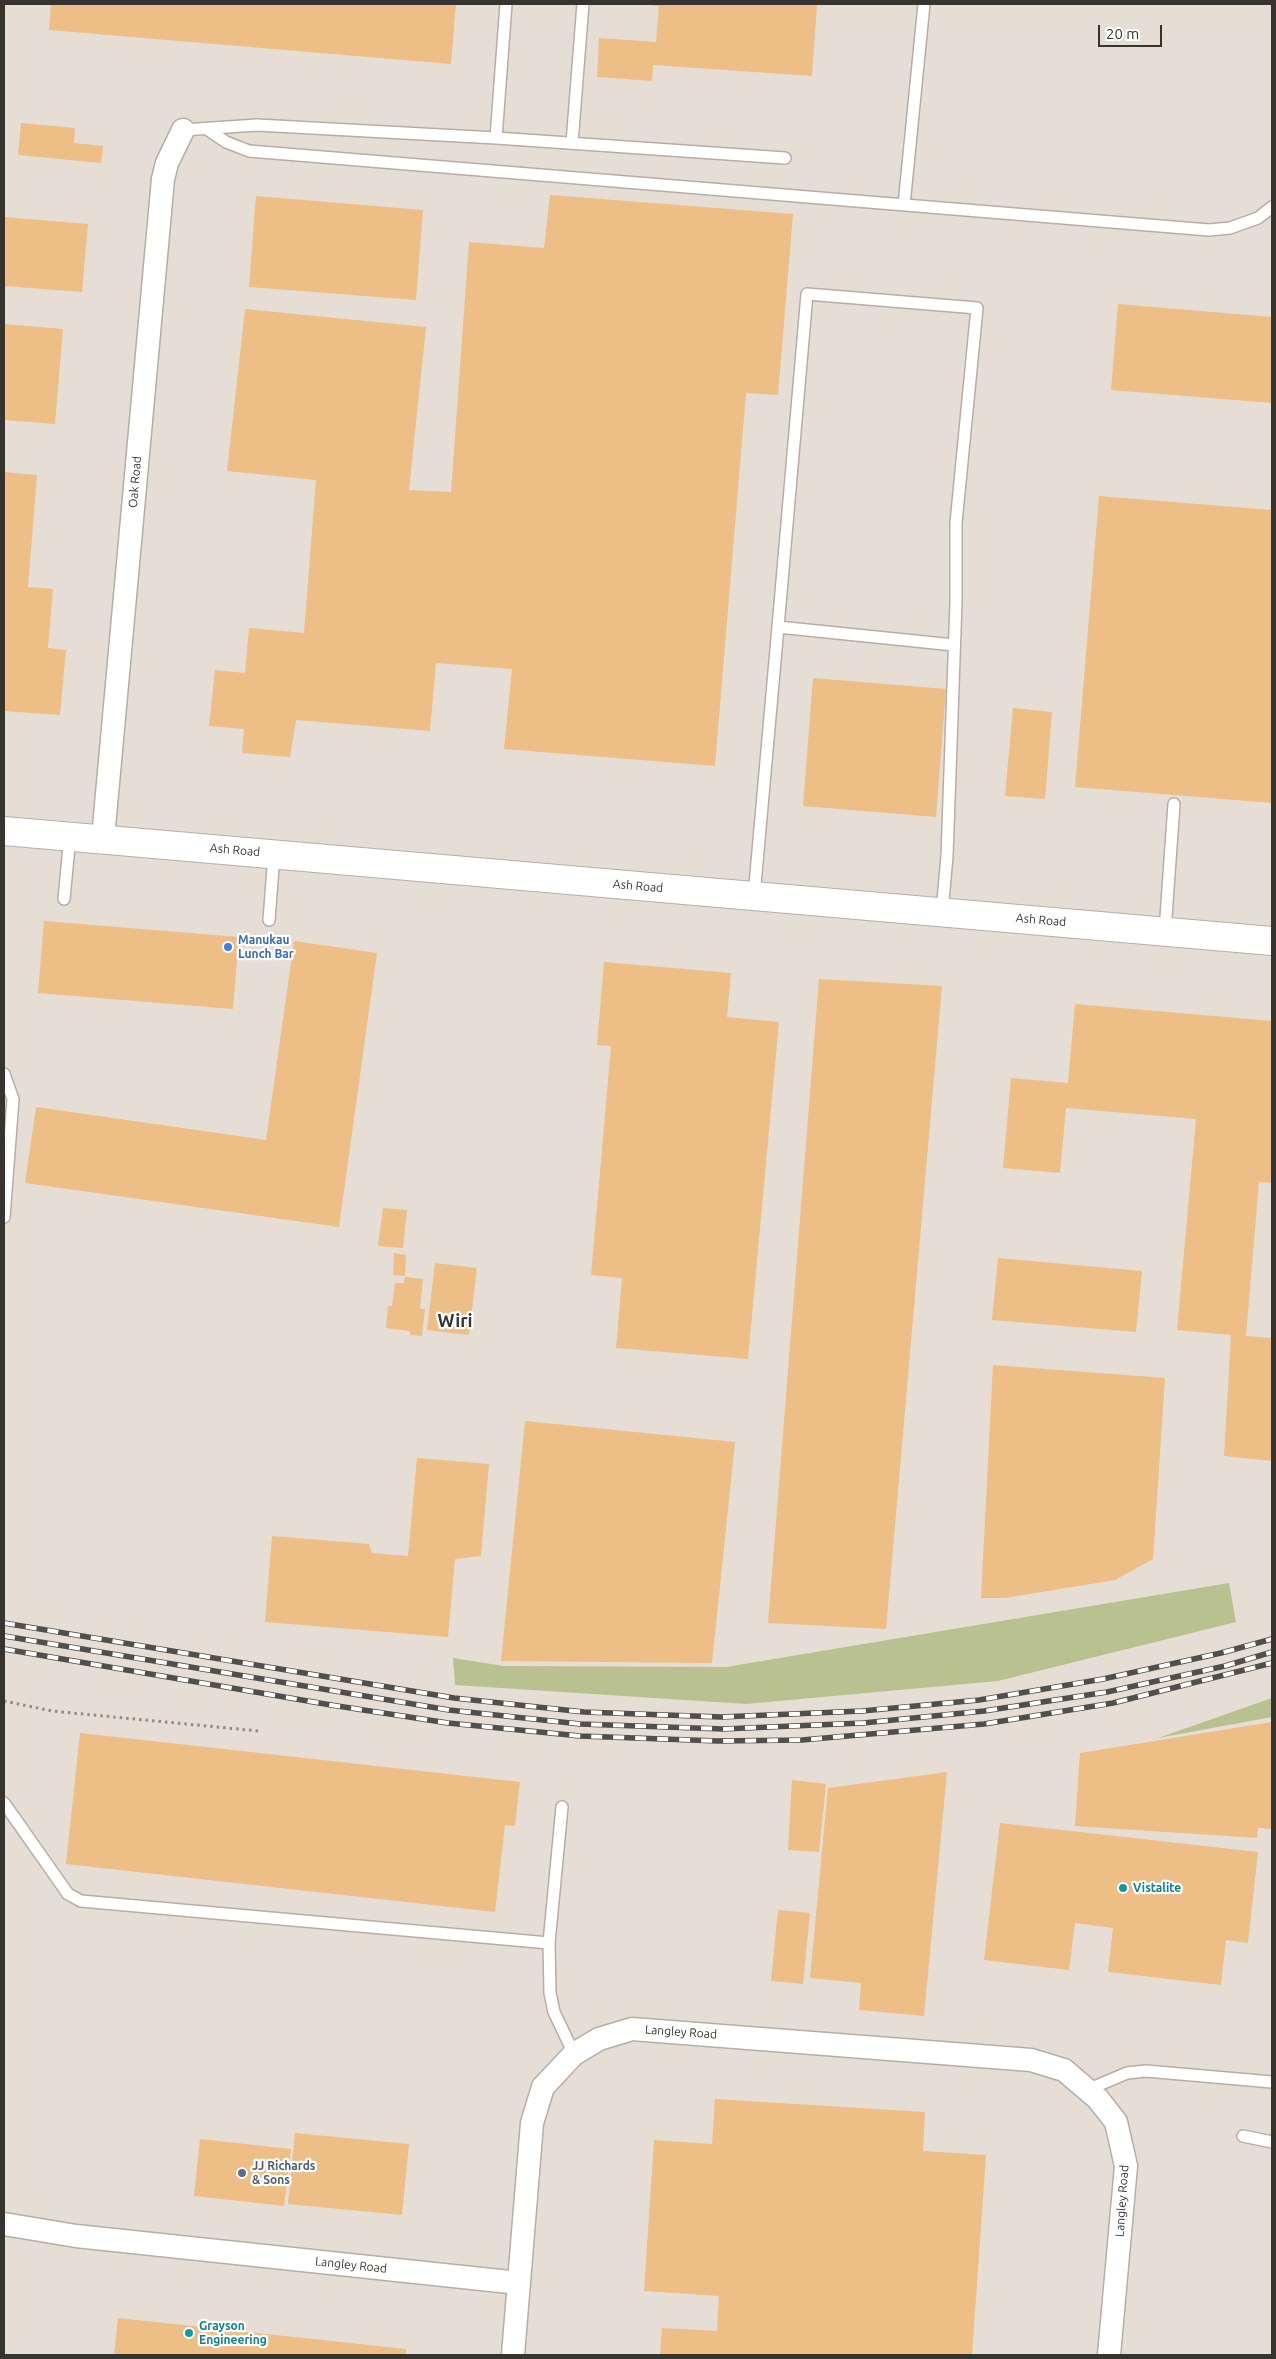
<!DOCTYPE html>
<style>
body{margin:0}
#map{position:relative;width:1276px;height:2359px;overflow:hidden;background:#e6ded4;font-family:Ubuntu,sans-serif}
canvas{display:block}
.frame{position:absolute;inset:0;border:5px solid #373430;pointer-events:none}
.scale{position:absolute;left:1098px;top:25px;width:64px;height:22px;box-sizing:border-box;border:2px solid #373430;border-top:0;padding-left:6px;font-size:15px;line-height:18px;white-space:nowrap;color:#373430;-webkit-text-stroke:4px #fff;paint-order:stroke}
</style>
<div id="map">
<canvas width="1276" height="2359"></canvas>
<div class="frame"></div>
<div class="scale">20 m</div>
</div>
<script>
const c = document.querySelector('canvas').getContext('2d');
c.lineJoin = 'round';
function paint(path, color) { c.fillStyle = color; c.fill(path, 'evenodd'); }
const shape = rows => new Path2D(rows.map(r => 'M' + r).join(''));
function strokePath(path, color, width, dash) { c.strokeStyle = color; c.lineWidth = width; c.lineCap = dash ? 'butt' : 'round'; c.setLineDash(dash || []); c.stroke(path); }
function write(font, color, halo, rows, align = 'center') {
  c.font = font + ' Ubuntu,sans-serif'; c.lineWidth = 4.5; c.setLineDash([]); c.textBaseline = 'middle'; c.strokeStyle = halo; c.fillStyle = color; for (const [text, x, y, turn = 0] of rows) {
    c.save(); c.translate(x, y); c.rotate((+turn || 0) * Math.PI / 180); c.textAlign = isNaN(turn) ? turn : align; if (halo) c.strokeText(text, 0, 0); c.fillText(text, 0, 0); c.restore();
  }
}
paint(shape([
 [1229,1583,1236,1622,998,1681,746,1704,455,1685,453,1658,504,1666,726,1667],
 [1272,1698,1272,1717,1158,1738]
]), '#b9c190');
paint(shape([
 [51,4,456,4,451,64,49,30],
 [638,4,817,4,812,76,653,65,652,81,597,77,599,38,656,42,659,6],
 [21,123,75,128,74,143,103,146,101,163,18,155],
 [550,195,793,214,778,395,746,393,715,766,504,749,512,669,436,663,430,731,296,720,290,757,242,753,244,729,209,726,215,670,245,673,249,628,304,633,316,480,227,471,245,309,426,327,409,490,451,492,469,242,544,248],
 [256,196,423,210,416,300,249,287],
 [4,217,88,224,82,292,4,286],
 [1118,304,1272,317,1272,403,1111,390],
 [4,324,63,329,55,424,4,420],
 [4,472,37,475,28,587,53,589,48,648,66,650,60,715,4,711],
 [1099,496,1272,510,1272,803,1075,787],
 [813,678,946,689,936,817,803,806],
 [1013,708,1052,712,1045,799,1005,796],
 [44,921,239,937,233,1009,38,993],
 [294,941,377,953,339,1227,25,1183,36,1107,266,1140],
 [604,962,731,973,727,1017,779,1022,748,1359,616,1348,622,1278,591,1275,611,1046,597,1045],
 [819,979,942,986,886,1629,768,1623],
 [1075,1004,1272,1021,1272,1183,1259,1182,1246,1336,1272,1338,1272,1461,1224,1456,1231,1335,1177,1330,1196,1119,1066,1108,1060,1173,1003,1168,1011,1078,1068,1083],
 [383,1208,407,1210,403,1248,378,1246],
 [394,1253,406,1255,405,1276,393,1275],
 [998,1258,1142,1271,1136,1332,992,1320],
 [435,1263,477,1268,469,1335,427,1330],
 [405,1277,423,1279,420,1309,425,1309,422,1336,410,1335,410,1331,386,1328,388,1306,392,1306,395,1283,404,1283],
 [993,1365,1165,1378,1153,1559,1115,1580,1005,1598,981,1598],
 [525,1421,735,1442,712,1663,501,1661],
 [417,1458,489,1464,481,1556,455,1559,448,1637,265,1622,272,1536,369,1544,372,1553,408,1556],
 [1272,1722,1272,1829,1258,1828,1257,1838,1075,1826,1080,1753],
 [80,1733,520,1782,515,1826,505,1825,495,1912,66,1864],
 [947,1772,924,2016,859,2010,861,1983,810,1978,828,1788],
 [792,1780,826,1784,819,1852,788,1850],
 [1000,1823,1258,1852,1248,1943,1226,1940,1221,1985,1108,1972,1113,1928,1075,1923,1069,1970,984,1960],
 [778,1910,810,1913,803,1984,771,1981],
 [715,2099,925,2112,923,2151,986,2155,972,2355,660,2355,662,2328,717,2331,719,2296,644,2291,654,2140,712,2144],
 [295,2133,409,2144,402,2215,288,2204],
 [200,2139,291,2149,284,2206,194,2196],
 [118,2318,406,2349,406,2355,114,2355]
]), '#edbe86');
const lane = shape([
 [207,129,226,142,249,151,1209,230,1230,228,1258,218,1272,207],
 [183,130,257,125,496,138,785,158],
 [496,138,506,4],
 [572,143,583,4],
 [904,205,924,4],
 [778,627,807,294,977,308,956,523,956,602,947,856,942,912],
 [754,896,778,627,954,645],
 [64,899,70,836],
 [269,920,274,855],
 [1165,931,1174,804],
 [4,1074,13,1099,4,1217],
 [4,1803,68,1894,81,1901,549,1943],
 [562,1807,549,1943,550,1993,554,2012,574,2054],
 [1087,2090,1127,2073,1146,2071,1272,2082],
 [1243,2136,1272,2142]
]);
const street = shape([
 [103,838,163,179,167,163,183,130],
 [4,2224,76,2236,519,2283],
 [513,2355,532,2123,543,2087,574,2054,599,2039,632,2029,1031,2060,1064,2070,1098,2099,1116,2122,1126,2166,1109,2355]
]);
const secondary = shape([
 [4,831,1272,941]
]);
strokePath(lane, '#b6aea5', 14);
strokePath(street, '#b6aea5', 25);
strokePath(secondary, '#b6aea5', 30);
strokePath(shape([
 [4,1701,52,1711,259,1731]
]), '#918b84', 3, [2.5, 4]);
strokePath(lane, '#fff', 11);
strokePath(street, '#fff', 22);
strokePath(secondary, '#fff', 28);
const rail = shape([
 [4,1623,454,1698,584,1712,721,1717,862,1711,979,1700,1103,1679,1221,1653,1272,1639],
 [4,1636,449,1710,580,1724,723,1729,863,1723,984,1711,1107,1692,1225,1666,1272,1652],
 [4,1649,331,1705,448,1723,580,1736,718,1741,802,1740,984,1724,1113,1703,1272,1663]
]);
strokePath(rail, '#524f4a', 5.5);
strokePath(rail, '#fff', 4, [11]);
for (const [x, y, r, color] of [
 [228,947,5,"#3f7fe0"],
 [1123,1888,5,"#0f9aa8"],
 [242,2173,5,"#5c6f8a"],
 [189,2333,5,"#0f9aa8"]
]) { const dot = new Path2D(); dot.arc(x, y, r, 0, 2 * Math.PI); c.fillStyle = color; c.fill(dot); strokePath(dot, '#fff', 2); }
write('12px', '#373430', '#fff', [
 ["Oak Road",135,482,-85],
 ["Ash Road",235,850,5],
 ["Ash Road",638,886,5],
 ["Ash Road",1041,920,5],
 ["Langley Road",681,2032,4],
 ["Langley Road",1122,2201,-86],
 ["Langley Road",351,2265,6]
]);
write('bold 12px', '#366cbe', '#fff', [
 ["Manukau",238,940],
 ["Lunch Bar",238,954]
], 'left');
write('bold 12px', '#0d838f', '#fff', [
 ["Vistalite",1133,1888],
 ["Grayson",199,2326],
 ["Engineering",199,2340]
], 'left');
write('bold 12px', '#4e5e75', '#fff', [
 ["JJ Richards",252,2166],
 ["& Sons",252,2180]
], 'left');
write('bold 18px', '#373430', '#fff', [
 ["Wiri",455,1321]
]);
</script>
